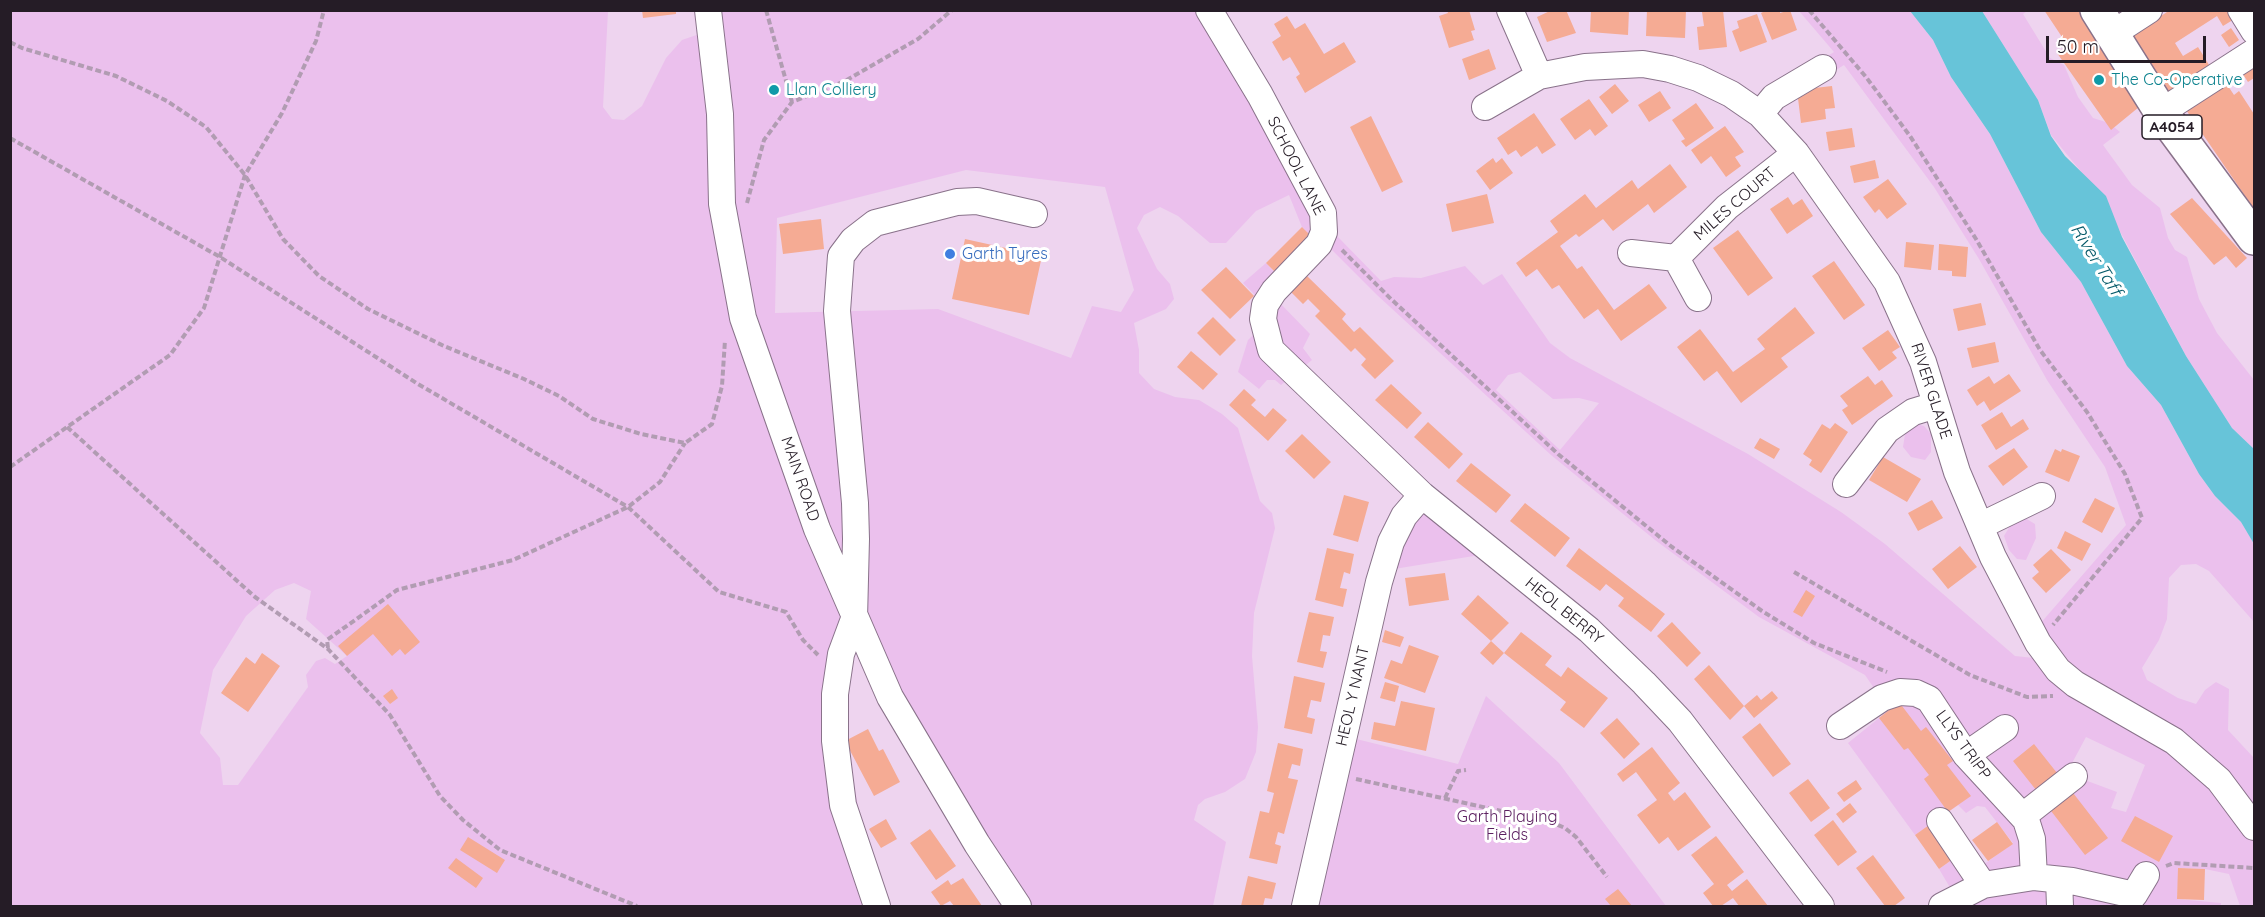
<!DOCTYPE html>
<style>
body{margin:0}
#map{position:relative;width:2265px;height:917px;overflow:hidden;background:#eed4ef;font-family:Quicksand,sans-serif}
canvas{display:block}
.frame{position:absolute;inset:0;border:12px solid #251c26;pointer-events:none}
.scale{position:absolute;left:2046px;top:36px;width:160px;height:27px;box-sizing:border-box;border:3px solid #251c26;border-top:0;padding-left:8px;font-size:18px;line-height:21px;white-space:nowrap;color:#251c26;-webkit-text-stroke:4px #fff;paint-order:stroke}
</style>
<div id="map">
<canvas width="2265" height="917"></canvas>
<div class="frame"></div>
<div class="scale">50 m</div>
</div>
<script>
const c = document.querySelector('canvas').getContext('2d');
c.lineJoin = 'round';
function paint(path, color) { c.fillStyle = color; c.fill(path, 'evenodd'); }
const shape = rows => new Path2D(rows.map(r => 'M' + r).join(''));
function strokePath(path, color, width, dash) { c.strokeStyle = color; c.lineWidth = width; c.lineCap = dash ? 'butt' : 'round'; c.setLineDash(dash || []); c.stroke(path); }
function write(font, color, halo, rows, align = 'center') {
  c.font = font + ' Quicksand,sans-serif'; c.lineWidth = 6; c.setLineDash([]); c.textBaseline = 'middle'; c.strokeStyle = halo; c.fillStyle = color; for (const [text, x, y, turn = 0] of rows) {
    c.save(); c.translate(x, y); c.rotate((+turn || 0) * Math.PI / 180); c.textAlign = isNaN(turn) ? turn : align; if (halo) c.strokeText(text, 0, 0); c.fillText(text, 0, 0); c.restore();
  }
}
paint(shape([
 [10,11,608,11,603,107,612,119,624,120,642,106,666,58,682,40,711,30,708,11,1226,11,1330,210,1338,237,1381,281,1394,277,1421,278,1465,266,1483,285,1502,274,1550,343,1570,358,1748,454,1841,512,1885,544,2015,656,2034,658,2032,633,2126,525,2105,467,2047,380,1979,259,1934,187,1844,65,1828,75,1820,61,1834,52,1799,11,1910,11,1933,40,1951,77,1990,134,2041,232,2081,282,2127,366,2161,405,2199,474,2215,496,2241,522,2254,544,2254,622,2209,571,2196,564,2181,565,2169,578,2167,619,2159,640,2142,668,2147,680,2178,698,2196,704,2205,690,2216,682,2229,689,2228,730,2254,758,2254,804,2228,771,2206,752,2254,827,2254,906,2240,906,2229,874,2205,869,2179,868,2177,899,2221,903,2221,906,1961,906,1939,869,1953,859,1983,865,2013,843,1985,807,1977,806,1966,813,1958,805,1915,835,1848,743,1889,710,1865,675,1759,617,1655,540,1551,455,1377,295,1330,248,1277,300,1310,334,1303,348,1312,360,1281,385,1275,380,1267,380,1259,389,1238,372,1248,340,1258,330,1250,322,1254,294,1243,283,1266,263,1277,275,1313,239,1302,227,1289,195,1256,211,1226,243,1210,243,1178,216,1160,207,1144,215,1137,228,1157,269,1170,284,1174,299,1166,309,1134,323,1139,350,1139,373,1154,389,1175,397,1199,400,1222,414,1238,428,1260,501,1272,513,1275,528,1254,613,1252,656,1258,727,1256,752,1245,779,1225,792,1205,799,1198,805,1194,820,1226,842,1213,906,999,906,977,844,855,620,843,704,851,769,877,906,11,906],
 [966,170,1105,187,1134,290,1121,312,1092,306,1071,358,938,309,775,313,777,218],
 [1520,372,1553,399,1579,398,1599,403,1560,450,1496,390,1508,375],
 [294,583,311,591,306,619,347,656,335,664,325,658,316,661,306,675,308,687,238,785,223,785,220,758,200,733,213,670,246,616,275,590],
 [2086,737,2145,765,2126,812,2111,808,2117,792,2074,776,2070,767],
 [1982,11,2027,11,2023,14,2050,58,2064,65,2078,97,2093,118,2109,123,2120,132,2103,145,2132,185,2160,208,2168,238,2175,250,2187,257,2199,299,2217,333,2254,380,2254,449,2232,428,2186,356,2113,218,2083,174,2051,135,2038,100],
 [1917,424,1924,426,1931,434,1931,452,1925,460,1911,457,1903,447,1905,434],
 [1422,495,1492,553,1382,571],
 [2025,518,2035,524,2036,538,2026,560,2017,559,2009,550,2004,536,2010,526],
 [1486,696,1559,763,1666,906,1305,906,1344,736,1458,764]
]), '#ebc0ed');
paint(shape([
 [1910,11,1982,11,2038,100,2051,136,2065,156,2106,196,2122,237,2186,356,2232,428,2254,449,2254,544,2241,522,2215,496,2199,474,2161,405,2127,366,2081,282,2041,232,1990,134,1951,77,1933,40]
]), '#67c4d9');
paint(shape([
 [642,10,676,10,676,14,643,18],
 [1447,10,1469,10,1475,30,1471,31,1474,40,1449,48,1439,16,1448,13],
 [1552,10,1566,10,1576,33,1547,42,1537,17],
 [1591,10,1629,10,1628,35,1590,32],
 [1647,10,1686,10,1685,38,1646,36],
 [1723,10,1727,47,1699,50,1697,27,1704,26,1702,12],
 [1767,10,1780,10,1780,13,1790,10,1797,30,1772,40,1761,13],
 [2044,10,2079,10,2139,107,2111,130,2057,53,2068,46],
 [2170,10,2232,10,2236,18,2223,26,2217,16,2175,43,2183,56,2198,47,2214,73,2170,101,2128,38],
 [1757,14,1767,42,1740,52,1732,31,1739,28,1737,21],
 [1287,16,1295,29,1305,23,1324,54,1344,42,1356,62,1305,93,1296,77,1300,74,1290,57,1283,61,1272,42,1281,36,1274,24],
 [2231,28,2239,40,2229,47,2221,35],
 [1489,49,1496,69,1469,80,1462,59],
 [2254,61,2254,78,2248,82,2240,70],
 [2224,80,2234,95,2239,91,2254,114,2254,209,2184,107],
 [1615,84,1629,101,1612,114,1599,97],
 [1832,86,1835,108,1825,109,1826,119,1801,123,1797,90],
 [1660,91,1671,108,1649,122,1638,105],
 [1589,99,1608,126,1595,136,1590,129,1575,140,1560,119],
 [1696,103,1714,128,1686,147,1681,141,1685,139,1672,120],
 [1534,113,1556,145,1542,154,1537,146,1521,157,1516,150,1508,155,1497,138],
 [1371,116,1403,182,1382,192,1350,127],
 [1725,126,1744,152,1735,157,1741,166,1726,177,1711,156,1701,164,1691,150],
 [1852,128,1855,147,1829,151,1826,132],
 [1493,158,1496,163,1502,158,1513,173,1490,190,1476,171],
 [1875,160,1879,178,1854,183,1850,166],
 [1670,164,1687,187,1654,213,1648,204,1613,231,1603,219,1579,237,1576,234,1560,246,1577,269,1582,266,1614,310,1649,284,1667,308,1621,341,1598,309,1584,319,1559,285,1552,289,1537,269,1526,277,1516,263,1558,232,1550,221,1585,194,1596,208,1632,180,1638,189],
 [1888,179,1907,204,1887,219,1879,209,1875,213,1863,197],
 [1487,194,1494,223,1452,232,1446,204],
 [1788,197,1793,205,1802,199,1813,216,1787,234,1770,209],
 [2192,198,2247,258,2236,268,2226,256,2214,265,2170,214],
 [821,219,824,249,783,254,779,224],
 [1302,227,1314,239,1278,275,1266,263],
 [1738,230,1773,278,1748,296,1713,248],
 [965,239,1042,256,1029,315,952,299],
 [1906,242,1934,245,1931,270,1904,267],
 [1939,244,1968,247,1966,277,1952,276,1952,271,1938,270],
 [1834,261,1865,305,1844,320,1812,276],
 [1226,267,1254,296,1230,319,1201,290],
 [1306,275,1346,314,1342,319,1354,332,1360,327,1394,361,1375,379,1361,365,1366,359,1355,348,1351,352,1315,316,1320,311,1308,299,1303,304,1290,291],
 [1981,303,1986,325,1958,331,1953,309],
 [1795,307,1815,333,1781,358,1788,367,1741,403,1717,371,1704,381,1677,347,1700,329,1733,372,1765,349,1757,339],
 [1213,317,1236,340,1220,356,1197,333],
 [1888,330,1900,347,1892,352,1897,358,1879,371,1862,348],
 [1995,342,1999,362,1972,368,1967,348],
 [1191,351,1218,374,1203,390,1177,367],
 [2009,374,2021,391,1990,411,1984,401,1977,406,1967,390,1989,376,1994,384],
 [1868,376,1875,385,1882,380,1893,396,1852,425,1842,410,1848,406,1840,396],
 [1391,384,1422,413,1407,429,1375,400],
 [1244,389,1256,400,1251,405,1265,417,1273,408,1287,420,1268,441,1229,405],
 [2002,412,2011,427,2023,419,2029,429,1996,450,1981,425],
 [1428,422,1463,454,1449,469,1414,437],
 [1835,423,1848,432,1821,473,1809,465,1812,460,1803,454,1822,424,1830,429],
 [1302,434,1331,462,1314,479,1285,451],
 [1760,438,1780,449,1774,459,1754,448],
 [2014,448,2028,467,2003,486,1988,466],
 [2055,449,2061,452,2062,449,2080,456,2069,482,2045,472],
 [1883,457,1921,479,1907,502,1869,480],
 [1471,463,1511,495,1496,513,1456,481],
 [1344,495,1369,502,1358,542,1333,535],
 [2095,498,2115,508,2102,533,2082,522],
 [1932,500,1943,518,1918,531,1908,513],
 [1525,503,1570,538,1555,557,1510,521],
 [2065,531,2091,544,2082,561,2057,548],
 [1960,546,1977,567,1948,589,1932,569],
 [1327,548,1354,554,1350,574,1344,572,1340,588,1347,589,1343,607,1315,600],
 [1579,548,1665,614,1651,632,1618,606,1624,598,1606,584,1600,591,1566,566],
 [2051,549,2071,570,2046,593,2032,578,2039,572,2033,565],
 [1445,573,1449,600,1409,606,1405,578],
 [1806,590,1815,596,1802,617,1793,612],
 [1478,595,1509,623,1491,641,1461,614],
 [388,604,420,642,405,655,400,649,392,656,373,634,347,656,338,646],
 [1309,612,1334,617,1330,636,1323,635,1320,651,1327,652,1323,668,1297,662],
 [1672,622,1701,653,1687,667,1657,636],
 [1385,630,1404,637,1400,647,1382,642],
 [1521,632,1552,656,1545,665,1561,677,1568,667,1608,698,1584,728,1560,710,1566,702,1504,653,1493,665,1480,653,1491,641,1504,653],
 [1409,645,1439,656,1425,693,1384,678,1391,660,1402,664],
 [262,653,280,666,248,712,221,693,246,657,255,664],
 [1709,665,1744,706,1730,720,1694,679],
 [1294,676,1325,683,1321,702,1311,700,1307,717,1315,719,1312,734,1284,728],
 [1385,682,1399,686,1395,702,1380,698],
 [392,689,398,698,390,704,383,696],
 [1772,691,1778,698,1754,718,1744,706,1757,695,1761,700],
 [1401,701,1435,708,1426,751,1371,739,1374,722,1395,726],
 [1899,702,1921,731,1926,727,1953,761,1947,765,1971,796,1948,812,1924,779,1929,775,1908,748,1904,750,1879,718],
 [1617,718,1640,744,1624,759,1600,733],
 [1760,723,1791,764,1773,777,1742,737],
 [868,729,879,751,883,749,900,782,874,796,845,741],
 [1278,743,1303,749,1300,766,1292,764,1288,778,1298,780,1284,834,1278,832,1275,844,1281,846,1277,864,1249,858,1260,811,1269,813,1274,793,1267,791],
 [2034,744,2061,778,2040,795,2013,761],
 [1652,747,1680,783,1668,793,1674,801,1685,792,1711,827,1678,851,1668,837,1659,844,1637,815,1657,800,1636,772,1623,782,1617,774],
 [1808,779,1830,808,1811,822,1789,793],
 [1856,780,1862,789,1844,802,1837,793],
 [2070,789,2108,838,2085,855,2048,807],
 [1850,803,1857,812,1843,823,1836,814],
 [2135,816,2173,836,2159,862,2121,841],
 [886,819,897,839,881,848,869,829],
 [1833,820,1857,852,1838,866,1814,835],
 [1997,822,2013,844,1988,861,1972,840],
 [1929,825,1953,859,1939,869,1915,835],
 [930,829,956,866,936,880,910,843],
 [1716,836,1744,872,1727,885,1732,891,1747,879,1768,906,1739,906,1733,898,1721,906,1713,906,1703,893,1714,884,1691,855],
 [468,837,505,860,497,873,460,850],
 [1873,855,1905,898,1894,906,1885,906,1856,868],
 [456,858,483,878,476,888,448,868],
 [2178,868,2205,869,2204,900,2177,899],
 [1248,876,1276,883,1272,899,1265,898,1263,906,1241,906],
 [963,878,982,906,954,906,950,901,941,906,931,892,948,880,951,885],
 [1618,889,1632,906,1611,906,1605,899]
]), '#f5ab94');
const minor = shape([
 [708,10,720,114,722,204,743,318,817,529,890,697,977,844,1018,906],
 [1209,10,1260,95,1323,213,1324,232,1319,244,1274,291,1265,305,1263,319,1271,350,1422,495,1589,630,1644,683,1680,721,1821,906],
 [1510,10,1539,76],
 [2241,10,2254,31],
 [2112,34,2149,10],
 [1485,107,1539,76,1585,67,1643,64,1670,69,1698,78,1731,94,1760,114,1796,153,1887,282,1923,362,1957,472,1974,512,1993,557,2038,643,2058,670,2075,684,2174,741,2219,780,2254,827],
 [2161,112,2254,52],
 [1760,114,1774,97,1823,68],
 [1631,253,1676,258,1698,298],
 [1676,258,1727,207,1796,153],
 [1846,484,1887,430,1913,412,1936,405],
 [1980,526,2042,496],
 [1840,726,1882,698,1900,692,1916,693,1929,699,1966,755,2026,820,2032,839,2034,877],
 [1966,755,2005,728],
 [2023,816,2074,776],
 [1940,821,1983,885],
 [2059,880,2060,906],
 [877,906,843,805,835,741,835,694,841,654,854,619,856,539,855,503,837,311,841,256,853,240,875,223,957,202,977,201,1034,214],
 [1305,906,1379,582,1391,542,1404,516,1422,495],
 [1942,906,1983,885,2034,877,2072,881,2134,895,2146,875]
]);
const major = shape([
 [2097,10,2161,112,2254,238]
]);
strokePath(minor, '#89728a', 28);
strokePath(major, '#89728a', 36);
strokePath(shape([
 [766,10,792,102],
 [1809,10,1866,77,1910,136,1976,239,2040,350,2087,412,2125,474,2142,518,2053,625],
 [10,42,22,48,116,76,167,101,206,127,245,175,283,239,319,276,368,309,444,346,524,379,559,396,593,419,641,434,685,443,712,424,722,386,725,340],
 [10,138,220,257,418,384,628,507,719,592,786,612,803,640,818,655],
 [747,203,764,140,792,102,845,81,918,39,952,10],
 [1342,250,1391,299,1558,454,1672,547,1762,611,1814,643,1887,672],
 [67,427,255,597,328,649,390,715,440,796,463,820,500,850,637,906],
 [10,467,170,355,204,308,245,175,282,113,316,41,324,10],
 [1794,572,1970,675,2027,697,2053,696],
 [328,648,327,640,397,590,513,560,628,507,660,482,685,443],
 [1356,779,1551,822,1565,828,1576,837,1607,877],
 [1445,798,1458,771,1466,770],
 [2166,866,2174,863,2254,868]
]), '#b19cb2', 4, [6, 3]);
strokePath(minor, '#fff', 26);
strokePath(major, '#fff', 33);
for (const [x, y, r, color] of [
 [2099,80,6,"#0f9aa8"],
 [774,90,6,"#0f9aa8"],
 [950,254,6,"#3f7fe0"]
]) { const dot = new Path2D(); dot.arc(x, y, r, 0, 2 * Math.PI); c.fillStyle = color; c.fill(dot); strokePath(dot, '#fff', 2); }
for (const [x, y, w] of [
 [2172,127,60]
]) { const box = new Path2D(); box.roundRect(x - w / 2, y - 12, w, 24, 4.5); c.fillStyle = '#fff'; c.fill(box); strokePath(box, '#251c26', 1.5); }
write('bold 15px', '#251c26', null, [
 ["A4054",2172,127]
]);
write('16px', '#0d838f', '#fff', [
 ["The Co-Operative",2111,80],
 ["Llan Colliery",786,90]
], 'left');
write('16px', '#251c26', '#fff', [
 ["SCHOOL LANE",1296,166,63],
 ["MILES COURT",1735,204,-41],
 ["RIVER GLADE",1931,391,72],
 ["MAIN ROAD",800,479,71],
 ["HEOL BERRY",1564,611,39],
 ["HEOL Y NANT",1353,696,-77],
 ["LLYS TRIPP",1963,745,54]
]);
write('16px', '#366cbe', '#fff', [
 ["Garth Tyres",962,254]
], 'left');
write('16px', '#5c2061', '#fff', [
 ["Garth Playing",1507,817],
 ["Fields",1507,835]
]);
write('italic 18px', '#065a69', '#fff', [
 ["River Taff",2096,260,58]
]);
</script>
